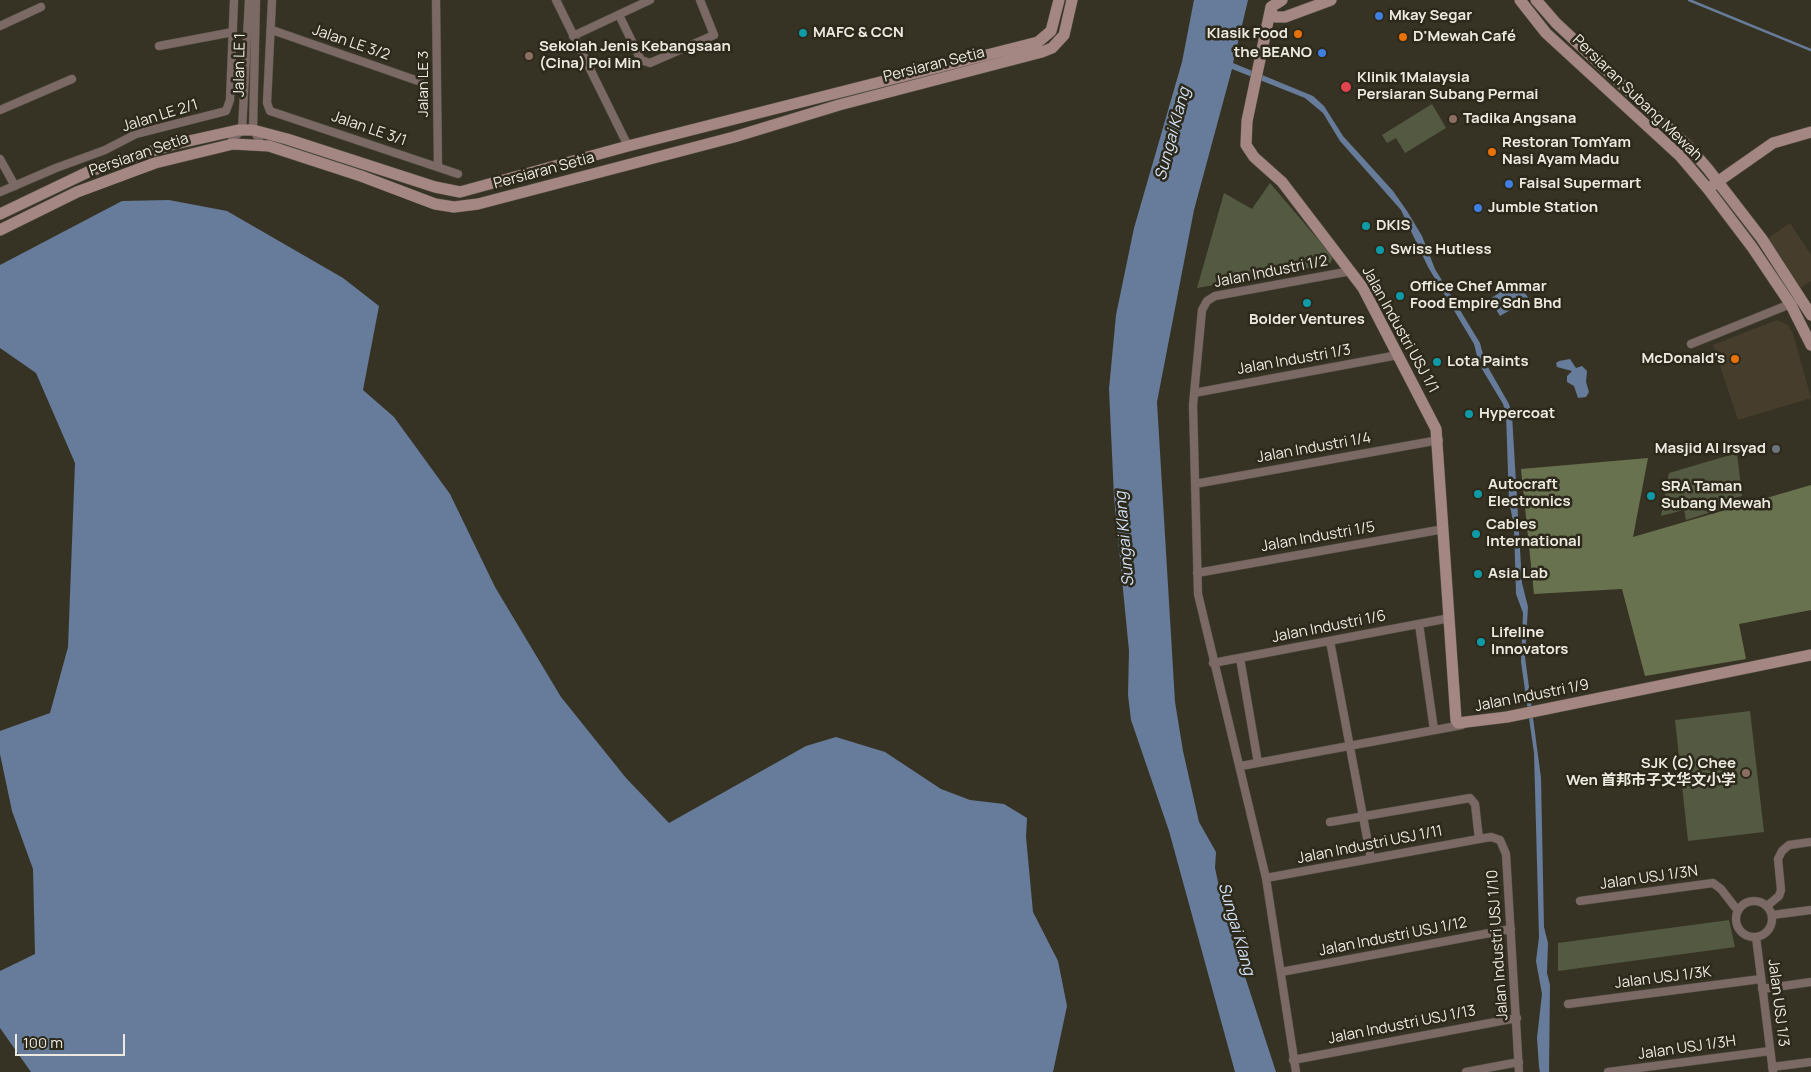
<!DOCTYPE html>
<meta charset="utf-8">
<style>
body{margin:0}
#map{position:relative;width:1811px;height:1072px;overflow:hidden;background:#373324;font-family:Manrope,sans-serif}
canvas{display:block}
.scale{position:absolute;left:15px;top:1034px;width:110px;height:22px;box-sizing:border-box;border:2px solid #eceae0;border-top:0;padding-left:6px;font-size:15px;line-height:18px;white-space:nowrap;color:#eceae0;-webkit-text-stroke:4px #2d291b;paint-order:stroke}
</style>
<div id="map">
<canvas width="1811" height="1072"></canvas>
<div class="scale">100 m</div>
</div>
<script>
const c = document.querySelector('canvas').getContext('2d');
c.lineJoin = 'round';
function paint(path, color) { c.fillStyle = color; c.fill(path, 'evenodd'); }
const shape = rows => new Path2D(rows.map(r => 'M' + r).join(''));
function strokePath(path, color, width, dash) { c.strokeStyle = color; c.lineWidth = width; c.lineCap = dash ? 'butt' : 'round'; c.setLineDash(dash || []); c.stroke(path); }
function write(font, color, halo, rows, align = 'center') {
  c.font = font + ' Manrope,"Noto Sans SC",sans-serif'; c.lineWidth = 5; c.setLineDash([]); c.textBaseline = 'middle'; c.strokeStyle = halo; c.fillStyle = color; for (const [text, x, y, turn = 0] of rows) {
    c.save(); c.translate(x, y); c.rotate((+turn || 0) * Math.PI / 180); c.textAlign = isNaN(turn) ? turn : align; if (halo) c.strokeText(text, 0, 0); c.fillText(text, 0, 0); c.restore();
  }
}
paint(shape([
 [1790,223,1811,255,1811,281,1801,288,1768,238],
 [1777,320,1788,325,1793,334,1811,398,1738,420,1713,345]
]), '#463d2d');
paint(shape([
 [1432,104,1446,128,1405,153,1396,138,1387,143,1382,135],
 [1270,183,1333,257,1330,264,1197,288,1224,193,1252,209],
 [1737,453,1742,496,1719,502,1721,509,1686,520,1684,510,1661,516,1669,473],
 [1750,711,1764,832,1688,841,1675,720],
 [1729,920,1735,947,1558,971,1558,943]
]), '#535a41');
paint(shape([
 [1648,458,1633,537,1811,485,1811,610,1739,624,1746,659,1645,676,1622,589,1534,594,1521,469]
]), '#69724f');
paint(shape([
 [1194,0,1248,0,1233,63,1313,96,1324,106,1343,136,1393,191,1407,211,1422,236,1435,269,1480,343,1485,362,1509,404,1512,415,1522,583,1528,607,1525,657,1541,778,1544,927,1548,943,1547,973,1550,985,1549,1072,1540,1072,1539,1067,1537,1038,1542,994,1536,961,1539,937,1534,753,1521,662,1523,613,1516,594,1514,526,1509,501,1506,414,1503,404,1479,364,1474,344,1428,267,1401,210,1340,141,1323,113,1305,98,1232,69,1194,210,1157,402,1175,702,1183,751,1199,822,1216,852,1215,868,1225,915,1276,1072,1235,1072,1169,831,1131,720,1128,695,1129,651,1114,497,1109,389,1116,315,1134,228,1182,62],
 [169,200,227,211,343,278,379,306,363,390,394,417,450,494,495,587,561,697,626,778,669,823,806,746,836,737,885,752,941,789,970,800,1004,804,1027,818,1026,837,1033,912,1058,961,1067,1006,1053,1072,31,1072,0,1028,0,971,35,954,33,869,12,811,0,754,0,731,50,713,68,647,75,463,36,373,0,348,0,265,122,201],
 [1517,281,1529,299,1500,316,1490,299],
 [1570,359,1576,368,1582,366,1587,371,1586,382,1589,392,1586,397,1578,398,1574,386,1567,382,1567,376,1572,371,1557,367,1556,363,1559,361]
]), '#667c9a');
strokePath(shape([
 [1689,0,1811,50]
]), '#667c9a', 2.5);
const street = shape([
 [256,0,253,130,259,139,259,145],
 [272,0,267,103,270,111,458,174],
 [436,0,438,167],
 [556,0,628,146],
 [619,15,641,60,650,63,714,35,700,0],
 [0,26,41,7],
 [272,30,421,82],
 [573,36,650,0],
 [159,46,233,32],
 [0,110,72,79],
 [233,144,232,139,242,130,249,0],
 [0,159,15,186],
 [0,192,56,168,105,150,136,134,226,111,230,100,234,0],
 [1691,344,1793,303],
 [1194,393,1398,355],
 [1195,484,1439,440],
 [1197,573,1444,529],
 [1419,624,1434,730],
 [1330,641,1371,859],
 [1240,658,1258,763],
 [1213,663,1450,618],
 [1241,766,1462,725],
 [1330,822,1470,798,1475,804,1479,839],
 [1266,878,1479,839,1491,837,1500,840,1506,854,1519,1072],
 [1580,901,1713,883,1721,889,1738,911],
 '1736 919a18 18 0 1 1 36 0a18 18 0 1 1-36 0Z',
 [1767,906,1779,896,1781,890,1778,859,1782,851,1789,845,1811,842],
 [1772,915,1811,910],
 [1756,937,1773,1072],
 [1281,972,1511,929],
 [1762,989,1811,982],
 [1568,1004,1761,979],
 [1293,1060,1517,1018],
 [1772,1067,1811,1062],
 [1296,1072,1266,878,1198,594,1193,405,1202,310,1207,301,1215,296,1351,271],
 [1466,1072,1519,1062],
 [1608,1072,1770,1051]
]);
const secondary = shape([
 [1282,0,1271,7,1247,121,1246,145,1254,157,1282,182,1363,288,1436,429,1456,720,1458,723,1507,717,1811,655],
 [1520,0,1546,33,1680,156,1708,189,1752,247,1791,305,1811,345],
 [1536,0,1556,23,1689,147,1708,169,1762,239,1811,315],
 [1271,13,1276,17,1285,17,1331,0],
 [1713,185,1773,143,1811,132],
 [0,214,90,171,171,145,238,130,253,130,287,139,435,187,460,192,628,146,1038,42,1051,31,1059,0],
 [0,230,77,192,155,163,233,144,269,146,361,176,435,204,454,207,478,204,734,137,839,105,1042,52,1052,48,1064,35,1072,0]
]);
strokePath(street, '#545042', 9);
strokePath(secondary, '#545042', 12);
strokePath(street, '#7b6966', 8);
strokePath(secondary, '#a48782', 11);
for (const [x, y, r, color] of [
 [1379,16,5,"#3f7fe0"],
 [803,33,5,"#0f9aa8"],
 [1298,34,5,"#e8710a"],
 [1403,37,5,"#e8710a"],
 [1322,53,5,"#3f7fe0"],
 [529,56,5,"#8d6e63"],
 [1346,87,6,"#e0444e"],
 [1453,119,5,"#8d6e63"],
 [1492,152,5,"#e8710a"],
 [1509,184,5,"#3f7fe0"],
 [1478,208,5,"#3f7fe0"],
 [1366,226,5,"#0f9aa8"],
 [1380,250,5,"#0f9aa8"],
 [1400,296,5,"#0f9aa8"],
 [1307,303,5,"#0f9aa8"],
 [1735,359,5,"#e8710a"],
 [1437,362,5,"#0f9aa8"],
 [1469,414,5,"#0f9aa8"],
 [1776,449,5,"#6b7280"],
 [1478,494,5,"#0f9aa8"],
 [1651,496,5,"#0f9aa8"],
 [1476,534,5,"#0f9aa8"],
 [1478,574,5,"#0f9aa8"],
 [1481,642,5,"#0f9aa8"],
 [1746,773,5,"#8d6e63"]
]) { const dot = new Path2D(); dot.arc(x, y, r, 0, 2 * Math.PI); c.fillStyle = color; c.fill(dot); strokePath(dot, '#2d291b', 2); }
write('bold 15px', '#eceae0', '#2d291b', [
 ["Mkay Segar",1389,16],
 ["MAFC & CCN",813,33],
 ["Klasik Food",1288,34,"right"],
 ["D'Mewah Café",1413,37],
 ["Sekolah Jenis Kebangsaan",539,47],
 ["(Cina) Poi Min",539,64],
 ["the BEANO",1312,53,"right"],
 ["Klinik 1Malaysia",1357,78],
 ["Persiaran Subang Permai",1357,95],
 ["Tadika Angsana",1463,119],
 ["Restoran TomYam",1502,143],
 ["Nasi Ayam Madu",1502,160],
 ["Faisal Supermart",1519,184],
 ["Jumble Station",1488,208],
 ["DKIS",1376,226],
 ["Swiss Hutless",1390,250],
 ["Office Chef Ammar",1410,287],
 ["Food Empire Sdn Bhd",1410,304],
 ["Bolder Ventures",1307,320,"center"],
 ["McDonald's",1725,359,"right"],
 ["Lota Paints",1447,362],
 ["Hypercoat",1479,414],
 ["Masjid Al Irsyad",1766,449,"right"],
 ["Autocraft",1488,485],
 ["Electronics",1488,502],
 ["SRA Taman",1661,487],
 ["Subang Mewah",1661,504],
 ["Cables",1486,525],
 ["International",1486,542],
 ["Asia Lab",1488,574],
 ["Lifeline",1491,633],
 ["Innovators",1491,650],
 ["SJK (C) Chee",1736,764,"right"],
 ["Wen 首邦市子文华文小学",1736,781,"right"]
], 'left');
write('15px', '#eceae0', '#2d291b', [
 ["Jalan LE 3/2",351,43,19],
 ["Jalan LE 1",240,65,-89],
 ["Persiaran Setia",934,65,-14],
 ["Jalan LE 3",424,84,-90],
 ["Persiaran Subang Mewah",1637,98,44],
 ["Jalan LE 2/1",160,116,-17],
 ["Jalan LE 3/1",369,129,19],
 ["Persiaran Setia",139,155,-19],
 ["Persiaran Setia",544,171,-15],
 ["Jalan Industri 1/2",1271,272,-11],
 ["Jalan Industri USJ 1/1",1400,330,61],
 ["Jalan Industri 1/3",1294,360,-10],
 ["Jalan Industri 1/4",1314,448,-10],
 ["Jalan Industri 1/5",1318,537,-10],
 ["Jalan Industri 1/6",1329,627,-11],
 ["Jalan Industri 1/9",1532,696,-11],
 ["Jalan Industri USJ 1/11",1370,845,-11],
 ["Jalan USJ 1/3N",1649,878,-8],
 ["Jalan Industri USJ 1/12",1393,937,-11],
 ["Jalan Industri USJ 1/10",1498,945,-94],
 ["Jalan USJ 1/3K",1663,978,-7],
 ["Jalan USJ 1/3",1778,1003,83],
 ["Jalan Industri USJ 1/13",1402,1025,-11],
 ["Jalan USJ 1/3H",1687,1048,-8]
]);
write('italic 16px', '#d1e1f6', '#2d291b', [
 ["Sungai Klang",1173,134,-75],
 ["Sungai Klang",1125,539,-95],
 ["Sungai Klang",1236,929,74]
]);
</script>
